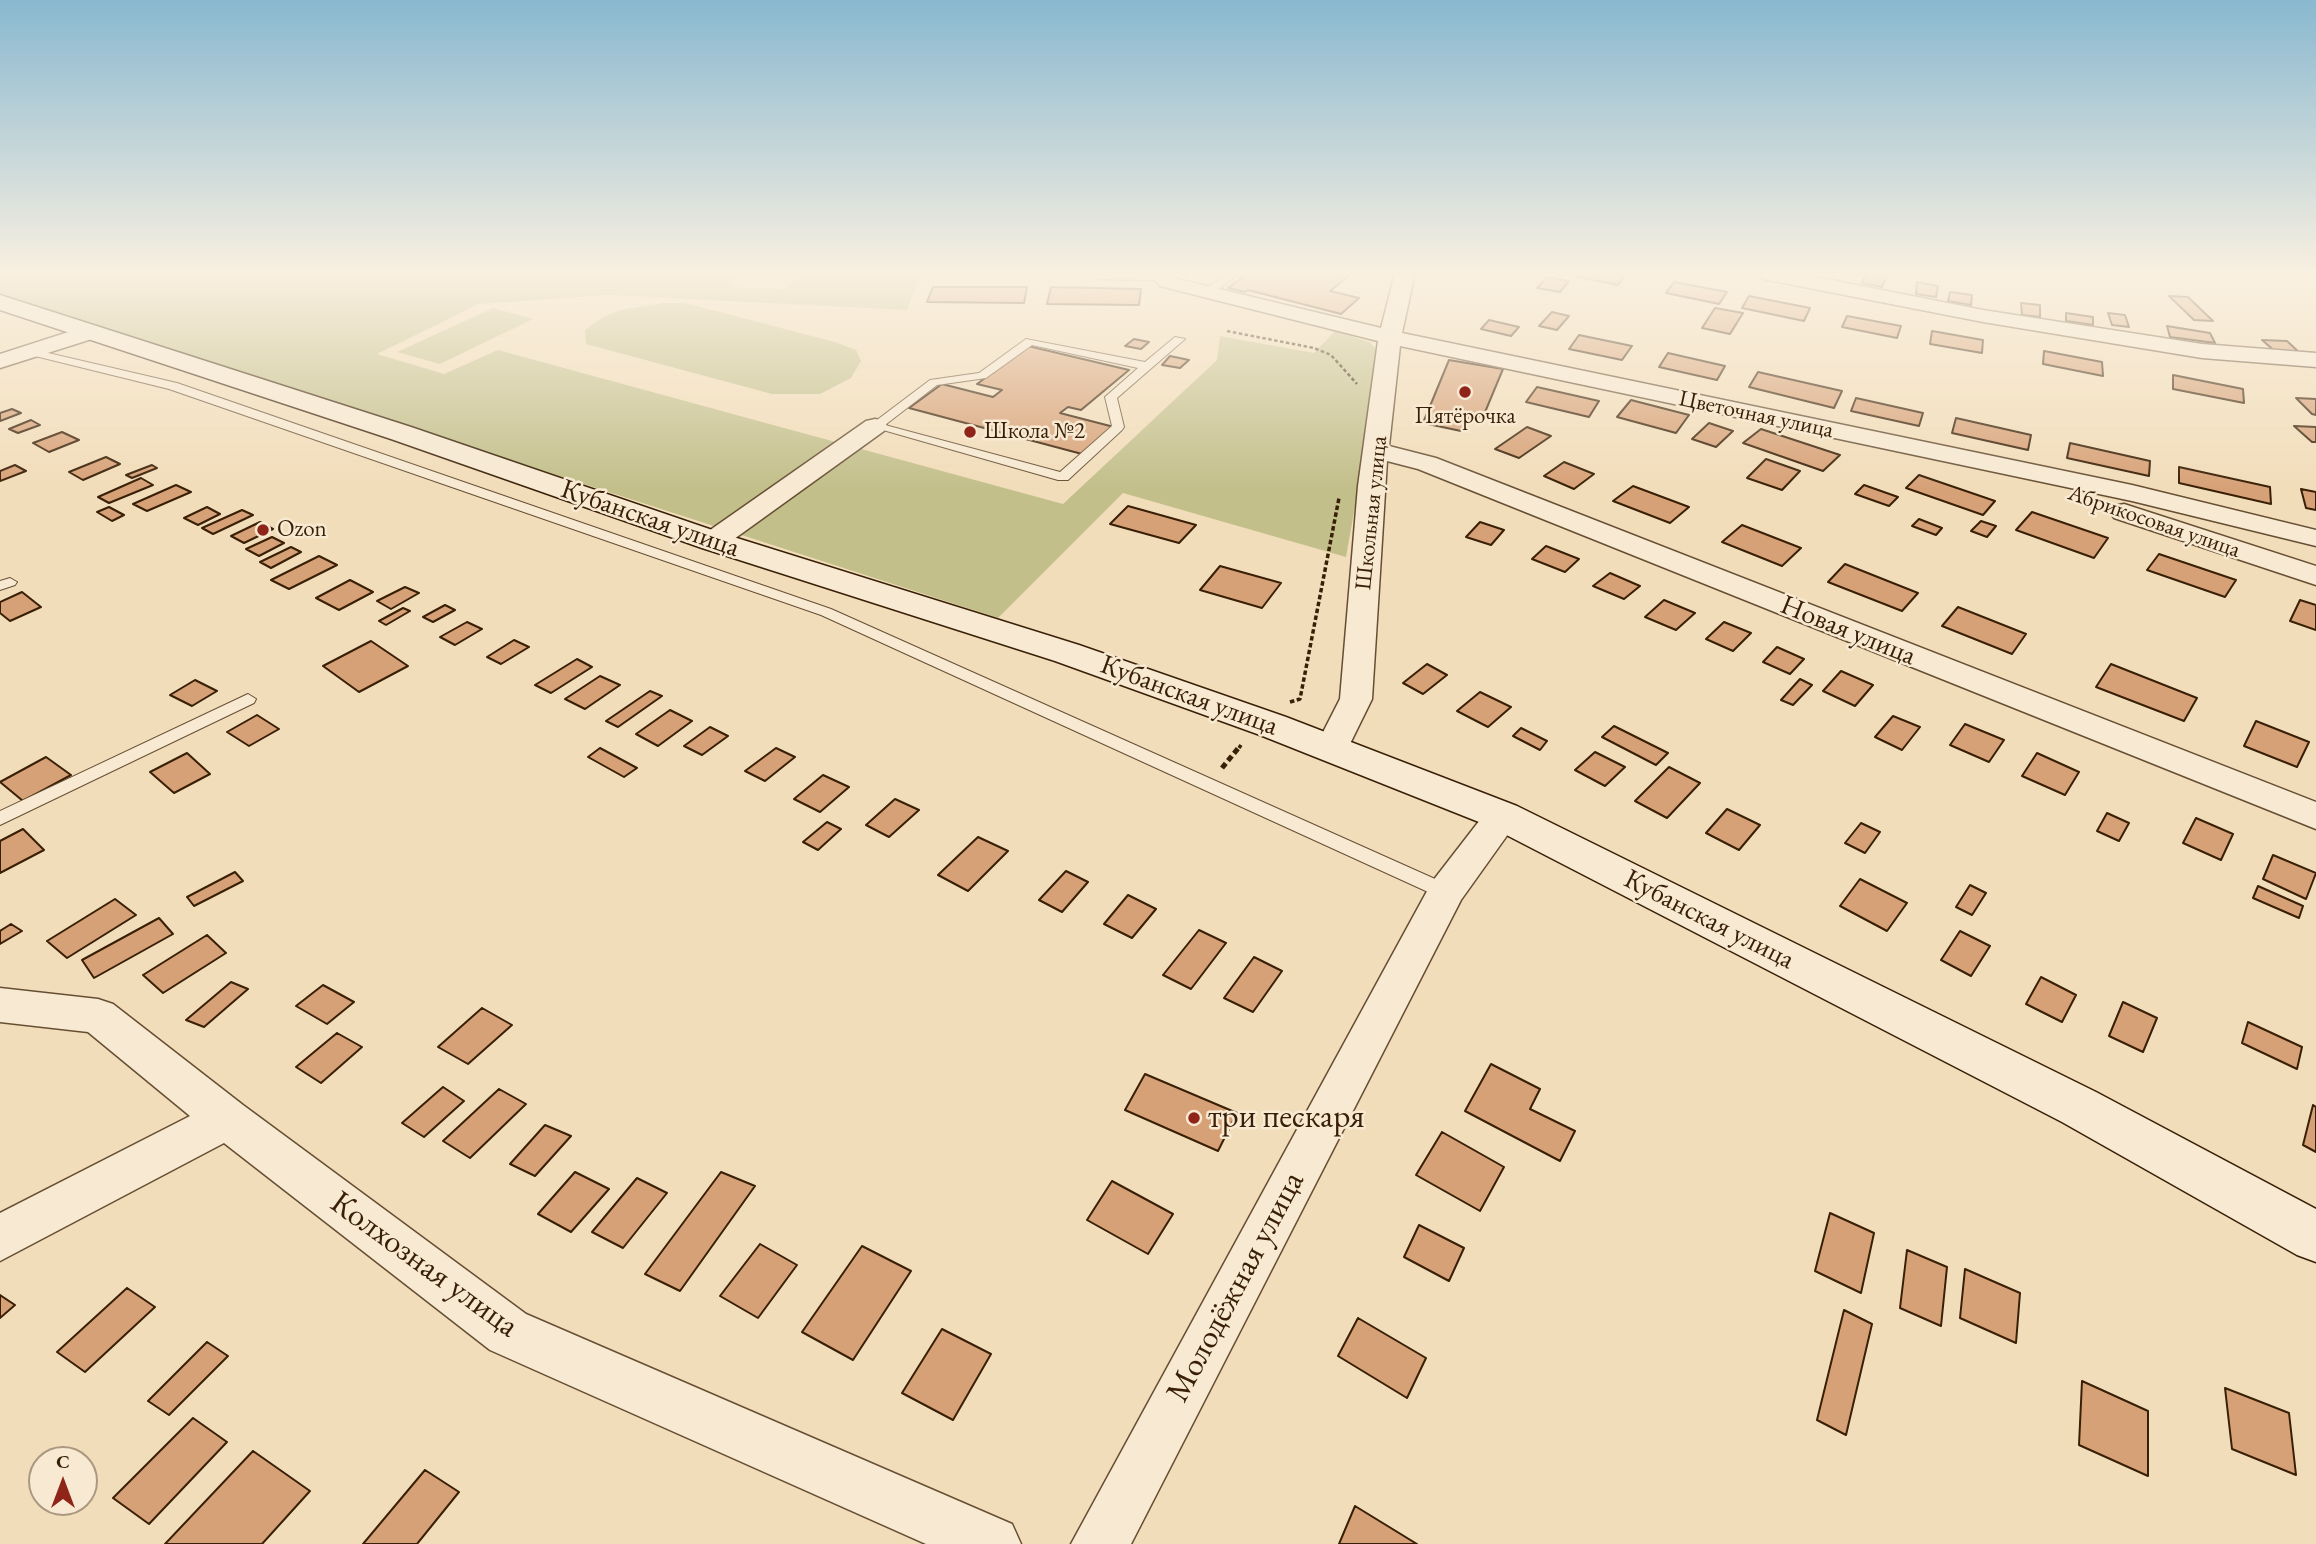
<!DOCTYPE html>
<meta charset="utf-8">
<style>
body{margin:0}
#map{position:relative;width:2316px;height:1544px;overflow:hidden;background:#f2ddba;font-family:"EB Garamond",serif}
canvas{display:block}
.north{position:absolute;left:28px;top:1446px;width:70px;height:70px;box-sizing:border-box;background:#f7e9d2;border:2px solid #ab9880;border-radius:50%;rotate:0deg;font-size:19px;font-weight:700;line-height:28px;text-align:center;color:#381f06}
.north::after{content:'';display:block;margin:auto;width:24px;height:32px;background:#8f2418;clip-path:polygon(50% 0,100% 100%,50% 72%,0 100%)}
</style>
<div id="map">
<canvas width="2316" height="1544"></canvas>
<div class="north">С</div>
</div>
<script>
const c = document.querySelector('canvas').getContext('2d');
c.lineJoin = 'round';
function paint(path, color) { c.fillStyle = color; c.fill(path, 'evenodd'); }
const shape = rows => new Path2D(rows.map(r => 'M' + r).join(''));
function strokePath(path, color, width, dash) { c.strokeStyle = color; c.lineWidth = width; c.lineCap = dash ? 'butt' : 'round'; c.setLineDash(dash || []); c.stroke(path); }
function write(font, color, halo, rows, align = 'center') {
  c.font = font + ' "EB Garamond",serif'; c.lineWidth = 5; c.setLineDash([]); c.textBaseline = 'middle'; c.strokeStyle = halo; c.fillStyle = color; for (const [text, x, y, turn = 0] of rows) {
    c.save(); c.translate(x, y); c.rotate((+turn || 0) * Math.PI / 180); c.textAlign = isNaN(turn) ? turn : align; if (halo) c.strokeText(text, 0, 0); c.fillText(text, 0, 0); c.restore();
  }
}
paint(shape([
 [0,273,738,273,730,287,786,289,804,273,842,276,845,273,921,273,907,310,608,295,479,304,377,354,444,374,498,350,1063,504,1217,360,1220,336,1314,353,1335,331,1369,342,1382,354,1346,557,1123,493,998,618,0,295],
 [663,303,685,303,835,342,856,350,861,361,851,378,820,394,772,394,586,344,585,330,603,317,621,310],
 [493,308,533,319,440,364,397,352]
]), '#c2bf8b');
const building = shape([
 [1248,273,1352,273,1330,291,1359,298,1341,314,1248,290,1245,292,1228,288,1248,273],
 [1579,273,1626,273,1618,285,1577,277,1579,273],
 [1866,273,1887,276,1882,287,1862,283,1866,273],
 [1547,277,1569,281,1560,292,1537,288,1547,277],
 [1674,282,1727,292,1719,304,1666,293,1674,282],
 [1917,282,1938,286,1936,297,1916,294,1917,282],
 [933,287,1027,287,1024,303,927,302,933,287],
 [1051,287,1141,289,1139,305,1047,304,1051,287],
 [1950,292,1972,295,1971,305,1948,301,1950,292],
 [1749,296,1810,308,1804,321,1742,308,1749,296],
 [2169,296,2188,297,2213,321,2194,320,2169,296],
 [2021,303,2040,305,2040,317,2022,315,2021,303],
 [1715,308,1743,313,1730,334,1702,328,1715,308],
 [1552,312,1569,316,1557,330,1539,326,1552,312],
 [2066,313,2093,317,2093,325,2066,321,2066,313],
 [2108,313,2125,315,2129,327,2112,325,2108,313],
 [1847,316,1901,326,1897,338,1842,327,1847,316],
 [1489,320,1519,327,1511,336,1481,329,1489,320],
 [2167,326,2210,333,2215,343,2170,337,2167,326],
 [1932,331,1983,340,1982,353,1930,344,1932,331],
 [1579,335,1632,346,1622,360,1569,349,1579,335],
 [1134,339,1149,342,1141,349,1125,346,1134,339],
 [2262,340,2287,341,2302,355,2277,353,2262,340],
 [1028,346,1129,370,1081,410,1068,407,1060,413,1114,427,1082,454,909,408,942,384,993,397,1002,390,977,384,1028,346],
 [2044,351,2102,362,2103,376,2043,364,2044,351],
 [1668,353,1725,366,1717,380,1659,367,1668,353],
 [1170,356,1189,360,1180,368,1162,365,1170,356],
 [1449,360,1503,369,1483,417,1470,414,1461,431,1423,423,1449,360],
 [1758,372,1842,391,1834,408,1749,387,1758,372],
 [2173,375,2243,389,2244,403,2173,389,2173,375],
 [1537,387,1599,401,1589,417,1526,402,1537,387],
 [1856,398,1923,413,1919,426,1851,411,1856,398],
 [2296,398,2316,399,2316,415,2312,414,2296,398],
 [1631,400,1689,415,1676,433,1617,417,1631,400],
 [12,409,21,413,0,421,0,413,12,409],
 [1956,418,2031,435,2028,450,1952,433,1956,418],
 [31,420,40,425,18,433,9,429,31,420],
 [1709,423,1733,431,1716,447,1692,439,1709,423],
 [2294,426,2316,427,2316,442,2312,442,2294,426],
 [1527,427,1551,436,1519,458,1495,449,1527,427],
 [1761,429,1840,455,1823,471,1743,443,1761,429],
 [62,432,79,440,49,452,33,443,62,432],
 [2070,443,2150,461,2149,476,2067,458,2070,443],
 [106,457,120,464,83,480,69,472,106,457],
 [1766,459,1800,471,1782,490,1747,478,1766,459],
 [1564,462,1594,474,1574,489,1544,476,1564,462],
 [15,465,26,471,0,481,0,471,15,465],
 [152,465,157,468,132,478,126,475,152,465],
 [2179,467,2270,487,2271,504,2179,483,2179,467],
 [1919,475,1995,501,1983,515,1906,488,1919,475],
 [141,478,153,485,109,503,98,497,141,478],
 [176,485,191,492,147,511,133,504,176,485],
 [1864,485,1898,497,1889,506,1855,494,1864,485],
 [1633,486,1689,507,1670,523,1613,501,1633,486],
 [2301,489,2316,492,2316,510,2306,508,2301,489],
 [1128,506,1196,525,1179,543,1110,524,1128,506],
 [109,507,124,515,112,521,97,512,109,507],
 [207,507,220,514,198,525,184,518,207,507],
 [242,510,253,515,213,534,202,528,242,510],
 [2032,512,2108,538,2094,558,2016,530,2032,512],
 [1919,519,1942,528,1936,535,1912,526,1919,519],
 [1981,521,1996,526,1987,537,1971,531,1981,521],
 [260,522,273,529,244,543,231,536,260,522],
 [1480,522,1504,530,1491,545,1466,537,1480,522],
 [1742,525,1801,548,1782,566,1722,542,1742,525],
 [272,537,284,543,259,556,246,549,272,537],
 [1546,546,1579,559,1565,572,1532,559,1546,546],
 [291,547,301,552,271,568,260,562,291,547],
 [2159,554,2236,580,2225,597,2147,570,2159,554],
 [319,556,337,565,289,589,271,580,319,556],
 [1845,564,1918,593,1902,611,1828,582,1845,564],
 [1220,566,1281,583,1262,608,1200,590,1220,566],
 [1610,573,1640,586,1624,599,1593,586,1610,573],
 [350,580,373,592,339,610,316,598,350,580],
 [405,587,419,593,391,609,377,601,405,587],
 [22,592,41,607,10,621,0,613,0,602,22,592],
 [1664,600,1695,613,1676,630,1645,617,1664,600],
 [2300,600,2316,605,2316,630,2290,621,2300,600],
 [445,605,455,610,433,622,423,617,445,605],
 [1958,607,2026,634,2012,654,1942,626,1958,607],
 [403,608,410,611,386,625,379,621,403,608],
 [467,622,482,629,455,645,440,637,467,622],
 [1724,622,1751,633,1733,651,1706,639,1724,622],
 [514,640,529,647,501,664,487,657,514,640],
 [371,641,408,666,359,692,323,666,371,641],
 [1777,647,1804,659,1790,674,1763,662,1777,647],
 [577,659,592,667,551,693,535,685,577,659],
 [1427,664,1447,675,1423,694,1403,683,1427,664],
 [2111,664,2197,698,2184,721,2096,687,2111,664],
 [1841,671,1873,685,1855,706,1823,691,1841,671],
 [600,676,620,685,585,709,565,699,600,676],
 [1800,679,1812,685,1793,705,1781,700,1800,679],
 [195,680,217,691,192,706,170,695,195,680],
 [650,691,662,696,618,727,606,721,650,691],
 [1480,692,1511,707,1488,727,1457,711,1480,692],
 [670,710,692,721,658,746,636,734,670,710],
 [257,715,279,729,249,746,227,732,257,715],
 [1893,716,1920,727,1902,750,1875,737,1893,716],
 [2256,721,2309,742,2297,767,2244,746,2256,721],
 [1965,724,2004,740,1989,762,1950,745,1965,724],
 [1614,726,1668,753,1656,765,1602,737,1614,726],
 [710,727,728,736,702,755,684,746,710,727],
 [1521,728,1547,741,1540,750,1513,736,1521,728],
 [600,748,637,768,624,777,588,757,600,748],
 [776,748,795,757,765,781,745,771,776,748],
 [1595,752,1625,767,1605,786,1575,770,1595,752],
 [187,753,210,774,174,793,150,772,187,753],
 [2037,753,2079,772,2065,795,2022,776,2037,753],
 [46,757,71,775,23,801,0,782,46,757],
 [1669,767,1700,783,1667,818,1635,801,1669,767],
 [823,775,849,787,820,812,794,799,823,775],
 [895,799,919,810,889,837,866,825,895,799],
 [1727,809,1760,825,1739,850,1706,833,1727,809],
 [2107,813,2129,823,2119,841,2097,831,2107,813],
 [2196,818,2233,834,2221,860,2183,843,2196,818],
 [827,822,841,829,818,850,803,842,827,822],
 [1861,823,1880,832,1865,853,1845,843,1861,823],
 [23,829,44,850,0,873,0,841,23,829],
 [978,837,1008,851,968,891,938,875,978,837],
 [2273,855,2316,873,2306,899,2263,879,2273,855],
 [1066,871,1088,882,1062,912,1039,900,1066,871],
 [235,872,243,881,194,906,187,897,235,872],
 [1860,879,1907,903,1887,931,1840,906,1860,879],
 [1970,885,1986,893,1972,915,1956,907,1970,885],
 [2258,886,2303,906,2299,918,2253,898,2258,886],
 [1128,895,1156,909,1132,938,1104,924,1128,895],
 [115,899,136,915,67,958,47,941,115,899],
 [159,918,173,934,94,978,82,960,159,918],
 [11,924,22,931,0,944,0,931,11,924],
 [1199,930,1226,943,1191,989,1163,975,1199,930],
 [1960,931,1990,946,1971,976,1941,960,1960,931],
 [207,935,226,953,163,993,143,975,207,935],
 [1254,957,1282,971,1253,1012,1224,998,1254,957],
 [2041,977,2076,995,2062,1022,2026,1004,2041,977],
 [231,982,248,989,204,1027,186,1020,231,982],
 [323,985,354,1002,327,1024,296,1006,323,985],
 [2123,1002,2157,1018,2143,1052,2109,1036,2123,1002],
 [482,1008,512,1025,468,1064,438,1047,482,1008],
 [2248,1022,2302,1047,2297,1069,2242,1043,2248,1022],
 [337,1033,362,1047,321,1083,296,1067,337,1033],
 [1491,1064,1540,1089,1530,1109,1575,1131,1560,1161,1465,1111,1491,1064],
 [1145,1074,1237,1113,1218,1151,1125,1110,1145,1074],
 [443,1087,464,1101,424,1137,402,1123,443,1087],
 [499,1089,526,1104,470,1158,443,1141,499,1089],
 [2313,1105,2316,1107,2316,1152,2303,1145,2313,1105],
 [545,1125,571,1136,535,1176,510,1164,545,1125],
 [1442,1132,1504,1167,1480,1211,1416,1175,1442,1132],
 [575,1172,609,1189,571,1232,538,1214,575,1172],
 [721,1172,755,1186,680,1291,645,1274,721,1172],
 [637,1178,667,1193,623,1248,592,1232,637,1178],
 [1112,1181,1173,1214,1148,1254,1087,1220,1112,1181],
 [1830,1213,1874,1233,1861,1293,1815,1271,1830,1213],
 [1419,1225,1464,1248,1449,1281,1404,1257,1419,1225],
 [760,1244,797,1265,758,1318,720,1296,760,1244],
 [862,1246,911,1271,853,1360,802,1332,862,1246],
 [1907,1250,1947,1267,1941,1326,1900,1308,1907,1250],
 [1965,1269,2020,1293,2016,1343,1960,1318,1965,1269],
 [127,1288,155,1307,85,1372,57,1352,127,1288],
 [0,1295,15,1305,0,1318,0,1295],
 [1844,1310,1872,1324,1846,1435,1817,1420,1844,1310],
 [1358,1318,1426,1358,1407,1398,1338,1356,1358,1318],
 [942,1329,991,1354,953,1420,902,1393,942,1329],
 [207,1342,228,1356,169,1415,148,1401,207,1342],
 [2082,1381,2148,1411,2148,1476,2079,1445,2082,1381],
 [2225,1388,2289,1413,2296,1475,2232,1449,2225,1388],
 [193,1418,227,1442,149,1524,113,1498,193,1418],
 [253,1451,310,1491,262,1544,165,1544,253,1451],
 [425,1470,459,1492,417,1544,363,1544,425,1470],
 [1355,1506,1417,1544,1339,1544,1355,1506]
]);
paint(building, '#d7a177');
strokePath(building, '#381f06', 2);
const lane = shape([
 [1228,273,1240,273,1212,294,1204,294,1204,290,1228,273],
 [1175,337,1185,339,1117,398,1124,427,1122,430,1068,480,1058,480,869,426,930,380,979,373,1026,339,1145,362,1175,337],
 [1032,345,1138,368,1105,397,1112,426,1060,472,885,425,937,385,986,378,1032,345],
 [31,349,177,383,831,609,1453,887,1456,892,1453,897,1446,899,1439,897,821,615,169,389,27,354,25,352,31,349],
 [10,578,17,582,15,585,0,590,0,581,10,578],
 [248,694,256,699,254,703,0,825,0,811,248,694]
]);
const street = shape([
 [1089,273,1170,273,1174,278,1381,328,1395,273,1415,273,1402,333,2132,485,2316,530,2316,546,2132,501,1400,346,1389,446,1436,458,2316,802,2316,829,1418,469,1387,461,1372,699,1344,756,1332,759,1320,756,1315,748,1340,699,1358,486,1378,341,1160,286,1154,280,1099,279,1089,273],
 [1753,273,1796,273,1983,310,2202,344,2316,353,2316,367,2202,358,1983,322,1763,279,1753,273],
 [87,326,98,333,95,338,0,368,0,354,87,326],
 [875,419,884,421,887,426,884,431,723,547,713,549,703,547,699,541,703,535,866,421,875,419],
 [2124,504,2316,566,2316,585,2114,518,2110,512,2114,506,2124,504],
 [1503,803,1516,807,1521,816,1461,900,1131,1544,1071,1544,1432,882,1490,807,1503,803],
 [0,988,98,999,113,1004,243,1105,526,1314,1012,1524,1021,1544,926,1544,490,1350,224,1143,0,1261,0,1213,190,1116,88,1032,0,1022,0,988]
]);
const secondary = shape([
 [0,295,411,427,724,534,1079,645,1286,717,1517,806,2096,1092,2316,1209,2316,1262,2297,1255,2062,1122,1489,826,1260,735,1055,661,702,548,391,439,0,310,0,295]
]);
strokePath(lane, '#664e33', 2);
strokePath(street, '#664e33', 3);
strokePath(secondary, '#381f06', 3);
strokePath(shape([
 [1227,331,1314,348,1331,355,1357,384]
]), '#381f06', 2.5, [3.5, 2.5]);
strokePath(shape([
 [1290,702,1300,699,1339,498],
 [1239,748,1241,745]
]), '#381f06', 3.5, [4.5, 2.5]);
strokePath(shape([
 [1222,768,1240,746]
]), '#381f06', 5, [6, 3.5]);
paint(lane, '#f7e9d2');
paint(street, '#f7e9d2');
paint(secondary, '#f7e9d2');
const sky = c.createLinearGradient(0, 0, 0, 489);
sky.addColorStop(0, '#89b8d0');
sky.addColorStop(0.56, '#f9f0e0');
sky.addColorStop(1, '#f9f0e000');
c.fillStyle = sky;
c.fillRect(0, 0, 2316, 489);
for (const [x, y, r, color] of [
 [1465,392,7,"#8f2418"],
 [970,432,7,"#8f2418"],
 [263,530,7,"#8f2418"],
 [1194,1118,7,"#8f2418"]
]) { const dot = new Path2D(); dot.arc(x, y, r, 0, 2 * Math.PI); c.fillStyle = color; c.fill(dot); strokePath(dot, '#f7e9d2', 2.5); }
write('23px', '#381f06', '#f7e9d2', [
 ["Цветочная улица",1756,415,12],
 ["Школьная улица",1372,513,-84],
 ["Абрикосовая улица",2154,522,19]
]);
write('23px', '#381f06', '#f7e9d2', [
 ["Пятёрочка",1465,417,"center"],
 ["Школа №2",984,432],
 ["Ozon",277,530]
], 'left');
write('28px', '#381f06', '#f7e9d2', [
 ["Кубанская улица",650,519,19],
 ["Новая улица",1848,631,22],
 ["Кубанская улица",1189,696,20],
 ["Кубанская улица",1709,920,27]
]);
write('33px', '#381f06', '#f7e9d2', [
 ["три пескаря",1208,1118]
], 'left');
write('33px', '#381f06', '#f7e9d2', [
 ["Колхозная улица",424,1265,36],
 ["Молодёжная улица",1236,1287,-62]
]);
</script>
